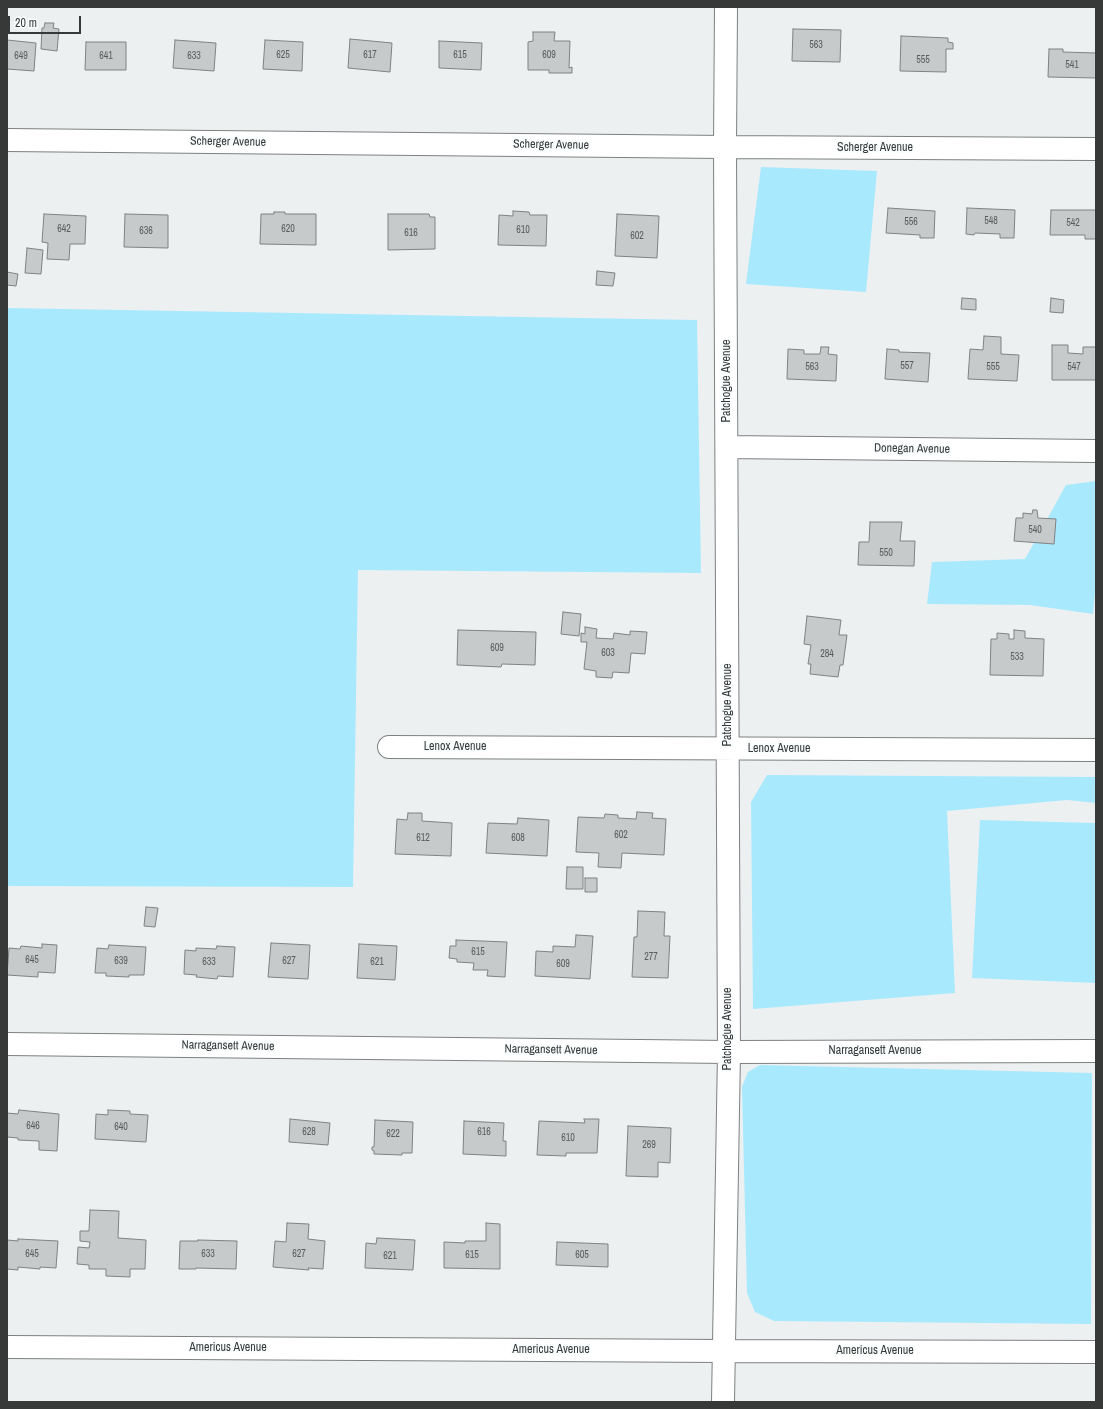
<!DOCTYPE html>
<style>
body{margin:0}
#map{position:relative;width:1103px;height:1409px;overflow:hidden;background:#ecf0f1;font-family:"Archivo Narrow",sans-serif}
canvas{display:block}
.frame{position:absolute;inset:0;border:8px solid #373939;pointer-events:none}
.scale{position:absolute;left:8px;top:16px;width:73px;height:18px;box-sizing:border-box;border:2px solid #373939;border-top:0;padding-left:5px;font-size:12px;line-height:14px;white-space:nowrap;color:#373939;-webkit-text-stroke:3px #f9fdfe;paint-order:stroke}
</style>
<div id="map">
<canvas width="1103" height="1409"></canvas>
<div class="frame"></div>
<div class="scale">20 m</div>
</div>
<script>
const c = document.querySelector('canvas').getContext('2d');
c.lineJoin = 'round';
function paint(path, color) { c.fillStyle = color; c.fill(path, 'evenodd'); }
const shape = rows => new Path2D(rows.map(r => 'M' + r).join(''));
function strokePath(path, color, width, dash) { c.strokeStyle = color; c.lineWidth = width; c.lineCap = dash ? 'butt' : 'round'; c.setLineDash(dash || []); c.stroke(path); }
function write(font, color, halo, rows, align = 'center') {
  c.font = font + ' "Archivo Narrow",sans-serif'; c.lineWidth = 4; c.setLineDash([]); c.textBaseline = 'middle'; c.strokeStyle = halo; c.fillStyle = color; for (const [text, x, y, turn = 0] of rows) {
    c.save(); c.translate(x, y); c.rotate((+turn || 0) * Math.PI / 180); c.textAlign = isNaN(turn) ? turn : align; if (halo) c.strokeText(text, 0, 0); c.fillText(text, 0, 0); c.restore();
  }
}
paint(shape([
 [761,167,877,171,866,292,746,284],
 [7,308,697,320,701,573,358,570,353,887,7,886],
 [1096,481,1096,582,1093,614,1030,605,927,604,932,562,1025,559,1066,485],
 [767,775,1096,777,1096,803,1067,800,947,811,955,993,753,1009,751,802],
 [980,820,1096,823,1096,983,972,978],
 [760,1065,1092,1073,1091,1324,774,1321,755,1312,747,1293,742,1087,748,1072]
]), '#a9e9fe');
const building = shape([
 [45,23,54,23,53,28,59,29,57,51,41,49,42,28,44,28,45,23],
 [793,29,841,30,840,62,792,61,793,29],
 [533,32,555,32,554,41,570,41,569,68,572,67,572,73,549,73,549,70,528,70,528,42,533,41,533,32],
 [901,36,948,38,948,42,953,43,953,49,946,49,946,72,900,71,901,36],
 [350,39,392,43,390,72,348,68,350,39],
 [7,40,36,43,34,71,7,69,7,40],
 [175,40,216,43,214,71,173,68,175,40],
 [265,40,303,42,302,71,263,69,265,40],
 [439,41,482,43,481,70,439,68,439,41],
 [86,42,126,42,126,70,85,70,86,42],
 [1049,49,1063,49,1063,52,1096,53,1096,78,1048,77,1049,49],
 [888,208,935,211,934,238,920,238,920,235,886,233,888,208],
 [967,208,1015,210,1014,238,1000,238,1000,234,975,233,974,235,966,234,967,208],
 [1051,210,1096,210,1096,239,1085,239,1085,235,1050,235,1051,210],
 [513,211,529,212,530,215,547,215,546,246,498,245,499,215,513,216,513,211],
 [274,212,285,212,285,214,316,214,316,245,260,244,261,214,274,214,274,212],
 [44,214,86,216,85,244,70,244,69,260,47,259,48,243,42,242,44,214],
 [125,214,168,215,168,248,124,247,125,214],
 [388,214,429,214,430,217,435,217,435,249,388,250,388,214],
 [617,214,659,216,657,258,615,256,617,214],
 [27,248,43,250,41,274,25,273,27,248],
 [597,271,615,273,613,286,596,285,597,271],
 [7,272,18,274,16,286,7,285,7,272],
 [962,298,976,299,976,310,961,309,962,298],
 [1051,298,1064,300,1063,313,1050,312,1051,298],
 [984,336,1001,337,1001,354,1019,355,1017,381,968,379,970,349,983,350,984,336],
 [1052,345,1068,345,1068,353,1083,354,1083,347,1096,347,1096,380,1052,380,1052,345],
 [821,347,829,347,828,354,837,355,836,381,787,379,788,349,804,350,804,354,820,354,821,347],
 [887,349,899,350,899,352,930,353,928,382,885,379,887,349],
 [1033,510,1037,510,1038,518,1056,519,1054,544,1014,541,1016,518,1023,518,1023,513,1032,514,1033,510],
 [870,522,902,522,900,541,915,541,914,566,858,565,859,542,869,542,870,522],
 [563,612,581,614,579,636,561,634,563,612],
 [807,616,841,620,839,635,847,635,843,665,840,665,838,677,810,674,811,664,808,664,811,645,804,644,807,616],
 [585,627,597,629,596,638,613,639,614,633,630,635,630,631,647,632,645,654,631,653,629,673,613,672,612,678,596,677,596,671,584,669,587,642,581,642,581,633,585,634,585,627],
 [458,630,536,632,535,665,502,664,501,667,457,665,458,630],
 [1014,630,1025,631,1025,638,1044,639,1043,676,990,675,991,639,997,639,997,633,1009,634,1009,639,1014,639,1014,630],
 [637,812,653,813,652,818,666,819,664,855,622,853,621,868,598,867,599,853,576,852,578,817,604,818,605,814,618,815,618,818,636,819,637,812],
 [408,813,422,813,422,821,452,823,451,856,395,854,397,819,407,820,408,813],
 [518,818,549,820,547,856,486,853,488,823,517,824,518,818],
 [567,867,583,867,583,889,566,889,567,867],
 [585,878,597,878,597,892,585,892,585,878],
 [146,907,158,908,155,927,144,926,146,907],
 [638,911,665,912,664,936,670,936,668,978,632,977,634,937,637,937,638,911],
 [576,935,593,936,590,979,535,976,536,951,553,952,553,946,575,947,576,935],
 [456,940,507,942,505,977,487,976,488,970,473,970,474,963,457,962,457,959,449,958,450,946,456,946,456,940],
 [271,943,310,945,308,979,268,977,271,943],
 [42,944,57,945,55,973,38,972,38,977,7,975,9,948,20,949,21,946,42,948,42,944],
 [359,944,397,946,395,980,357,978,359,944],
 [109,945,146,947,144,975,129,975,129,977,106,976,106,973,95,973,97,948,108,949,109,945],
 [217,946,235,947,233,977,218,976,217,979,196,977,197,975,184,974,185,950,196,951,196,948,216,949,217,946],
 [19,1110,59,1114,57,1151,39,1150,39,1141,18,1140,18,1138,7,1137,7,1113,18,1114,19,1110],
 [108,1110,130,1111,130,1114,148,1115,146,1142,95,1139,96,1114,108,1115,108,1110],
 [290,1119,330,1123,328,1145,289,1142,290,1119],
 [584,1119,599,1119,597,1153,566,1153,566,1156,537,1155,539,1121,585,1123,584,1119],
 [375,1120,413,1122,412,1153,402,1153,402,1155,374,1154,374,1151,372,1150,372,1147,374,1147,375,1120],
 [464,1121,504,1123,503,1141,506,1141,506,1156,463,1154,464,1121],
 [628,1126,671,1128,670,1163,658,1162,658,1177,626,1176,628,1126],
 [90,1210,119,1211,118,1238,146,1240,145,1269,130,1269,130,1277,106,1276,106,1269,89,1269,89,1265,77,1264,78,1247,89,1248,90,1242,80,1241,80,1231,89,1231,90,1210],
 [287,1223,309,1224,308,1239,325,1241,323,1269,308,1268,309,1270,273,1267,275,1241,286,1242,287,1223],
 [486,1223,500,1224,500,1269,444,1268,444,1242,465,1243,465,1241,486,1241,486,1223],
 [377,1238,415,1240,413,1270,365,1268,366,1243,376,1244,377,1238],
 [18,1239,58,1241,56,1268,40,1267,40,1269,18,1267,18,1270,7,1269,7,1240,18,1241,18,1239],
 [198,1240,237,1241,236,1269,196,1268,196,1269,179,1269,180,1241,198,1241,198,1240],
 [557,1242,608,1244,608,1267,556,1265,557,1242]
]);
paint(building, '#c7caca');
strokePath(building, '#7e8282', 1);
const minor = shape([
 [7,140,725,147,1096,149],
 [727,447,1096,451],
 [389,747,1096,750],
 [7,1044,729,1052,1096,1051],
 [7,1347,723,1351,1096,1352],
 [723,1402,729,1052,725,147,726,7]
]);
strokePath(minor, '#7d8081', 24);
strokePath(minor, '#fff', 22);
write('10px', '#5b5d5d', null, [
 ["563",816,45],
 ["625",283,55],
 ["617",370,55],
 ["615",460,55],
 ["609",549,55],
 ["649",21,56],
 ["641",106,56],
 ["633",194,56],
 ["555",923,60],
 ["541",1072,65],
 ["548",991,221],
 ["556",911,222],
 ["542",1073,223],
 ["642",64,229],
 ["620",288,229],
 ["610",523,230],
 ["636",146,231],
 ["616",411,233],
 ["602",637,236],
 ["557",907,366],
 ["563",812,367],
 ["555",993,367],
 ["547",1074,367],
 ["540",1035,530],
 ["550",886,553],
 ["609",497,648],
 ["603",608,653],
 ["284",827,654],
 ["533",1017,657],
 ["602",621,835],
 ["612",423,838],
 ["608",518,838],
 ["615",478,952],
 ["277",651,957],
 ["645",32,960],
 ["639",121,961],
 ["627",289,961],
 ["633",209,962],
 ["621",377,962],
 ["609",563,964],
 ["646",33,1126],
 ["640",121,1127],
 ["628",309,1132],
 ["616",484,1132],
 ["622",393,1134],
 ["610",568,1138],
 ["269",649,1145],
 ["645",32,1254],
 ["633",208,1254],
 ["627",299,1254],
 ["615",472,1255],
 ["605",582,1255],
 ["621",390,1256]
]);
write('12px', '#373939', '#f9fdfe', [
 ["Scherger Avenue",228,142,1],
 ["Scherger Avenue",551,145,1],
 ["Scherger Avenue",875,148],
 ["Patchogue Avenue",727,381,-90],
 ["Donegan Avenue",912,449,1],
 ["Patchogue Avenue",728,705,-90],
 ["Lenox Avenue",455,747],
 ["Lenox Avenue",779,749],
 ["Patchogue Avenue",728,1029,-90],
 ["Narragansett Avenue",228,1046,1],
 ["Narragansett Avenue",551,1050,1],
 ["Narragansett Avenue",875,1051],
 ["Americus Avenue",228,1348],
 ["Americus Avenue",551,1350],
 ["Americus Avenue",875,1351]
]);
</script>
